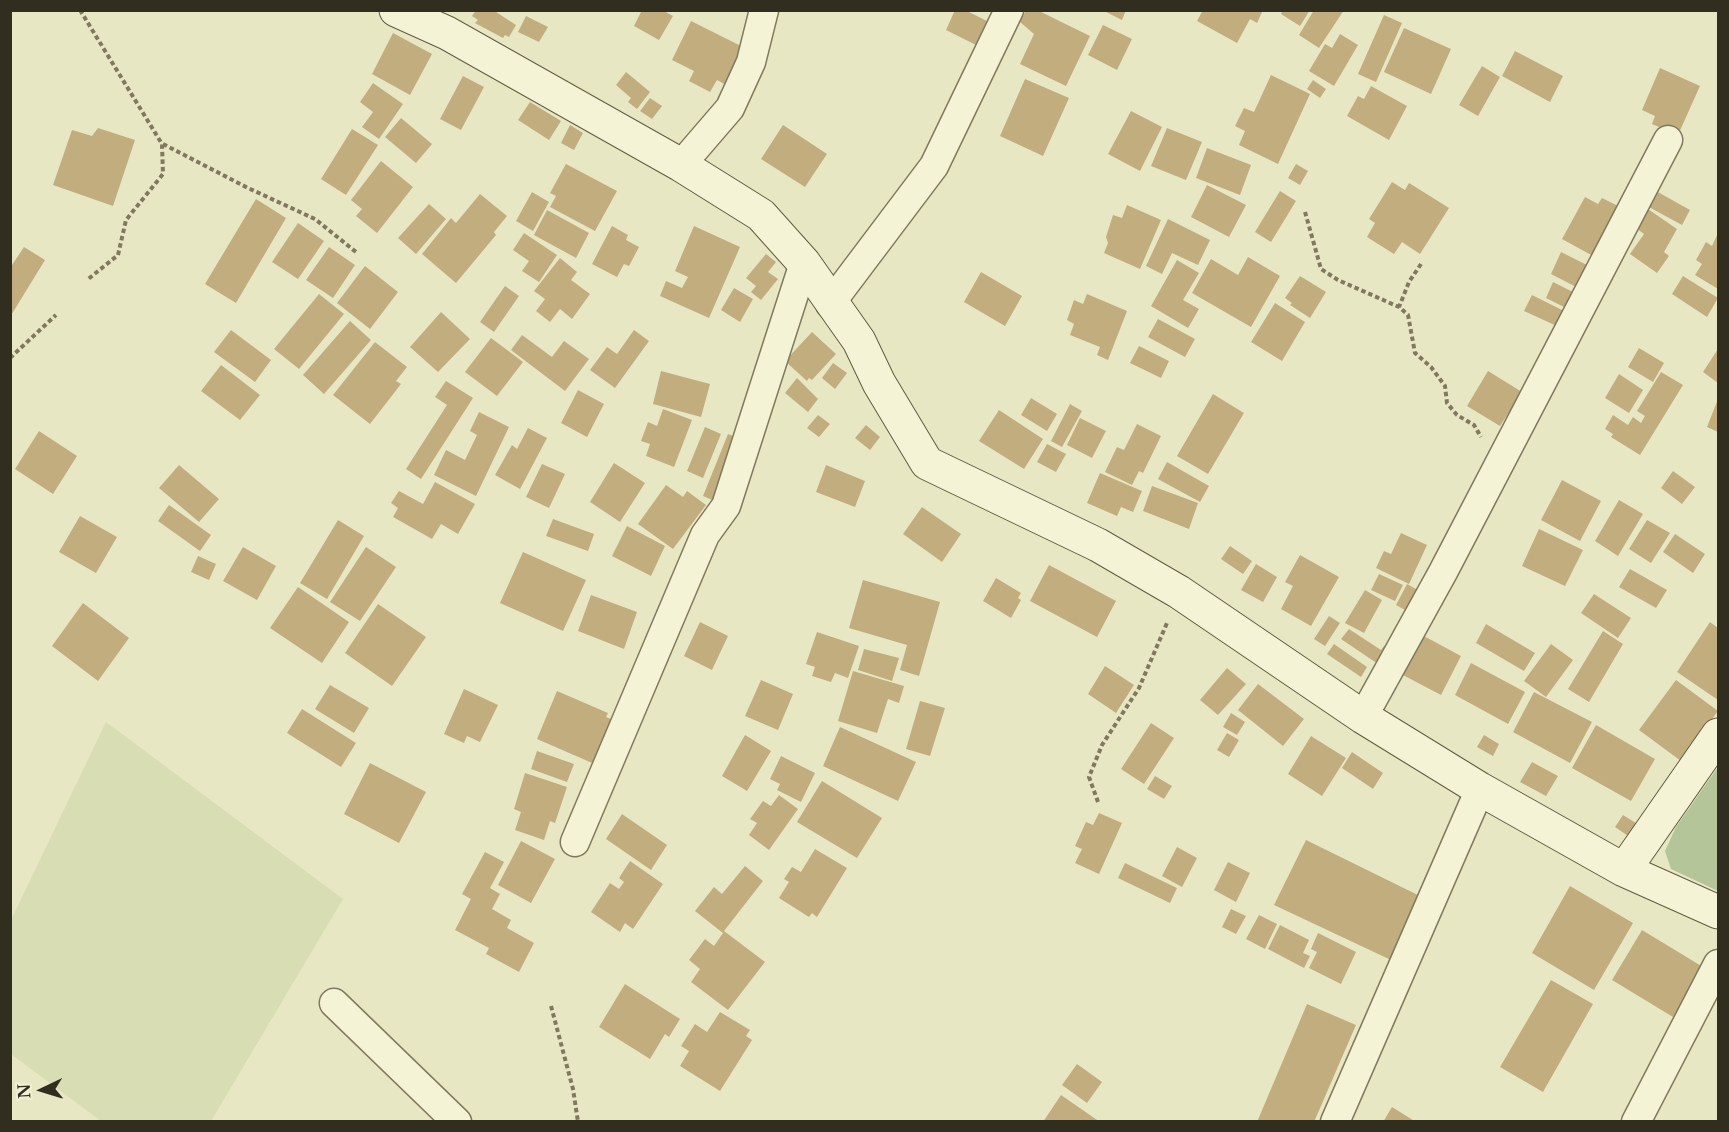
<!DOCTYPE html>
<style>
body{margin:0}
#map{position:relative;width:1729px;height:1132px;overflow:hidden;background:#e8e7c4;font-family:"Libre Baskerville",serif}
canvas{display:block}
.frame{position:absolute;inset:0;border:12px solid #322e1f;pointer-events:none}
.north{position:absolute;left:12px;top:1060px;width:60px;height:60px;-webkit-text-stroke:4px #f0f0d3;paint-order:stroke;rotate:266deg;font-size:16px;font-weight:700;line-height:24px;text-align:center;color:#322e1f}
.north::after{content:'';display:block;margin:auto;width:21px;height:27px;background:#322e1f;clip-path:polygon(50% 0,100% 100%,50% 72%,0 100%)}
</style>
<div id="map">
<canvas width="1729" height="1132"></canvas>
<div class="frame"></div>
<div class="north">N</div>
</div>
<script>
const c = document.querySelector('canvas').getContext('2d');
c.lineJoin = 'round';
function paint(path, color) { c.fillStyle = color; c.fill(path, 'evenodd'); }
const shape = rows => new Path2D(rows.map(r => 'M' + r).join(''));
function strokePath(path, color, width, dash) { c.strokeStyle = color; c.lineWidth = width; c.lineCap = dash ? 'butt' : 'round'; c.setLineDash(dash || []); c.stroke(path); }
paint(shape([
 [106,722,343,899,211,1121,101,1121,11,1054,11,920]
]), '#d8ddb3');
paint(shape([
 [1718,767,1718,891,1671,869,1665,851,1676,827]
]), '#b4c59a');
paint(shape([
 [476,10,493,10,516,25,509,37,505,35,503,38,475,23,478,20,472,16],
 [642,10,662,10,673,16,659,40,634,26],
 [955,10,965,10,991,23,980,47,946,30],
 [1026,10,1037,10,1090,36,1066,86,1020,64,1034,34,1020,22],
 [1102,10,1126,10,1122,20],
 [1203,10,1263,10,1257,23,1250,19,1237,43,1197,21],
 [1283,10,1310,10,1300,26,1281,14],
 [1314,10,1344,10,1319,48,1299,35],
 [1384,15,1402,23,1376,82,1358,74],
 [526,16,548,27,539,42,518,32],
 [691,21,745,48,726,85,717,80,710,92,689,81,694,71,672,60],
 [1103,25,1132,39,1117,70,1088,55],
 [1404,28,1451,49,1431,94,1384,72],
 [393,33,432,54,410,95,372,74],
 [1340,34,1358,45,1334,86,1309,71,1325,44,1332,48],
 [1515,51,1563,76,1550,102,1502,76],
 [1482,66,1500,77,1478,116,1459,105],
 [1660,68,1700,86,1678,135,1652,124,1655,116,1642,110],
 [626,72,650,92,637,109,628,102,631,98,616,85],
 [1271,75,1310,94,1278,164,1239,145,1245,131,1235,126,1244,108,1254,112],
 [463,76,484,87,461,130,440,119],
 [1025,79,1069,98,1043,156,1000,136],
 [1313,80,1326,89,1320,98,1307,89],
 [373,83,403,104,379,139,362,127,373,112,360,102],
 [1371,86,1407,106,1389,140,1347,116,1358,96,1364,99],
 [650,98,662,106,652,119,640,111],
 [530,102,561,121,549,140,518,120],
 [1131,111,1162,127,1140,171,1108,154],
 [401,118,432,144,416,163,385,137],
 [570,125,583,133,574,150,561,143],
 [783,125,827,154,805,187,761,159],
 [98,128,135,140,113,206,53,185,72,130,92,136],
 [1167,128,1202,142,1186,180,1151,166],
 [352,129,378,145,346,195,321,179],
 [1207,148,1251,165,1240,195,1196,178],
 [381,161,413,187,377,233,356,216,362,209,351,200],
 [566,164,617,191,595,231,550,207,556,196,550,193],
 [1296,164,1308,171,1300,185,1288,178],
 [1392,182,1405,190,1409,183,1449,208,1420,254,1402,242,1394,254,1367,237,1375,223,1369,219],
 [1207,185,1246,205,1229,237,1191,217],
 [1280,191,1296,201,1271,242,1255,232],
 [1656,191,1690,210,1682,225,1647,206],
 [532,192,549,202,533,231,516,221],
 [480,194,507,216,494,232,496,235,456,283,422,254,451,218,456,223],
 [1585,197,1598,204,1602,198,1620,207,1593,256,1562,239],
 [256,199,286,218,236,303,205,284],
 [429,204,446,219,416,254,398,238],
 [1127,205,1161,220,1140,269,1104,253,1108,243,1106,237,1113,215,1122,218],
 [1645,207,1677,229,1664,252,1669,256,1657,273,1630,254,1644,234,1632,225],
 [547,210,589,233,576,258,534,235],
 [1168,219,1210,240,1198,265,1172,253,1162,274,1146,266],
 [298,223,324,241,298,279,272,262],
 [612,226,628,235,626,240,639,247,629,266,624,264,617,277,592,264],
 [694,226,740,247,709,318,660,296,666,281,682,288,688,277,675,271],
 [524,233,557,255,539,282,522,271,529,261,513,250],
 [1718,233,1718,289,1695,275,1702,264,1696,260,1706,242,1712,246],
 [24,247,45,260,10,317,10,268],
 [329,247,355,265,333,298,306,280],
 [1561,252,1591,267,1580,289,1551,274],
 [766,254,776,262,768,272,778,279,761,300,751,292,756,286,746,278],
 [1248,257,1280,276,1251,327,1192,293,1211,259,1238,275],
 [560,258,577,272,571,280,590,294,572,319,560,309,550,322,536,311,545,299,534,291],
 [1177,260,1199,273,1183,300,1199,309,1188,328,1151,306],
 [365,266,398,292,370,329,337,303],
 [981,272,1022,296,1005,326,964,302],
 [1300,276,1326,292,1310,318,1290,305,1292,303,1285,298],
 [1683,276,1718,298,1707,317,1672,294],
 [1553,282,1577,294,1570,310,1546,298],
 [505,286,519,296,494,332,480,322],
 [734,288,753,299,740,322,721,310],
 [319,294,344,314,299,369,274,349],
 [1087,294,1127,311,1108,360,1097,355,1100,347,1070,335,1074,324,1067,320,1074,300,1083,304],
 [1532,295,1566,312,1559,327,1524,311],
 [1275,303,1305,322,1282,361,1251,342],
 [441,312,470,339,438,372,410,347],
 [1158,319,1195,339,1185,357,1148,337],
 [350,321,371,340,324,394,303,375],
 [231,330,271,360,255,382,214,352],
 [634,330,649,341,615,388,590,370,607,347,617,354],
 [812,332,836,354,812,380,809,378,807,381,785,361],
 [522,335,552,357,564,341,589,359,565,391,511,350],
 [491,338,523,362,497,396,465,372],
 [375,342,407,367,396,381,401,384,370,424,333,395],
 [1139,346,1169,361,1161,378,1130,363],
 [1639,348,1664,363,1653,382,1628,367],
 [1718,349,1718,383,1703,372],
 [833,363,847,373,835,389,822,378],
 [221,365,260,395,240,420,201,391],
 [661,371,710,384,701,417,653,404],
 [1488,371,1522,392,1500,426,1467,406],
 [1661,372,1683,385,1640,455,1611,437,1613,434,1605,429,1613,415,1628,425,1633,417,1641,423,1645,416,1637,411],
 [1619,374,1643,390,1629,413,1605,398],
 [797,378,818,399,808,412,785,393],
 [446,381,473,398,421,479,406,469,447,405,435,397],
 [578,390,604,404,587,437,561,423],
 [1213,394,1244,413,1208,474,1177,456],
 [1031,398,1057,414,1047,431,1021,415],
 [1718,399,1718,432,1707,427],
 [1070,404,1082,411,1062,447,1051,441],
 [663,409,692,420,674,467,646,456,650,444,641,441,648,422,657,426],
 [999,410,1043,439,1024,469,979,441],
 [479,412,509,427,476,496,434,475,446,450,465,460,477,435,470,431],
 [818,415,830,424,819,437,807,428],
 [1080,418,1106,431,1092,458,1067,445],
 [1137,424,1161,436,1143,473,1139,471,1132,485,1105,472,1117,447,1124,450],
 [866,425,880,437,870,450,855,438],
 [705,427,721,434,703,478,687,471],
 [528,428,547,438,520,489,495,475,512,445,517,449],
 [39,431,77,456,53,494,15,469],
 [728,434,745,441,719,503,703,496],
 [1047,444,1066,454,1056,472,1037,462],
 [1167,462,1209,486,1200,502,1158,479],
 [614,463,645,483,620,522,590,502],
 [542,464,565,474,549,508,526,497],
 [179,465,219,499,199,522,159,488],
 [826,465,865,481,855,507,816,492],
 [1673,471,1695,487,1682,504,1661,488],
 [1100,473,1142,491,1133,512,1121,507,1117,516,1087,503],
 [1562,480,1601,501,1580,541,1541,520],
 [435,482,475,504,458,534,441,524,432,539,393,517,398,508,391,503,399,491,423,504],
 [666,485,683,497,687,491,706,505,673,549,638,524],
 [1152,486,1198,503,1189,529,1143,511],
 [1619,500,1643,514,1618,556,1595,541],
 [169,505,211,535,200,551,158,521],
 [922,507,961,534,942,562,903,534],
 [80,516,117,537,96,573,59,552],
 [553,519,594,534,588,551,546,536],
 [338,520,364,536,327,599,300,583],
 [1647,520,1670,533,1651,563,1629,549],
 [627,526,665,546,651,576,612,556],
 [1539,529,1583,550,1565,586,1522,566],
 [1401,533,1427,545,1409,584,1376,568,1384,551,1391,554],
 [1675,534,1705,554,1693,573,1663,552],
 [1230,546,1252,561,1243,574,1221,559],
 [243,547,276,566,257,600,223,581],
 [366,547,396,567,360,621,330,602],
 [523,552,586,580,563,631,500,603],
 [1300,555,1339,577,1311,626,1281,609,1293,586,1285,582],
 [198,556,216,564,209,580,191,572],
 [1256,564,1277,577,1263,602,1241,590],
 [1049,565,1116,601,1097,637,1030,601],
 [1630,569,1667,590,1656,608,1619,587],
 [1379,574,1403,585,1395,601,1371,590],
 [996,578,1021,593,1018,598,1021,600,1011,618,983,601],
 [863,580,940,602,919,676,900,670,907,645,849,628],
 [1407,584,1423,593,1412,614,1396,605],
 [298,587,349,622,322,663,270,628],
 [1365,590,1382,600,1364,633,1345,623],
 [1594,594,1631,618,1618,638,1581,613],
 [591,595,637,612,624,649,578,631],
 [83,603,129,638,98,681,52,646],
 [378,604,426,637,392,686,345,653],
 [1329,616,1340,623,1325,646,1314,639],
 [700,622,728,636,712,670,684,656],
 [1710,622,1718,628,1718,700,1677,672],
 [1486,624,1535,653,1524,671,1476,643],
 [1349,629,1381,650,1384,646,1394,653,1384,668,1341,639],
 [1603,631,1623,644,1589,702,1568,689],
 [817,632,859,646,848,678,835,673,831,682,812,676,815,667,806,664],
 [1422,635,1461,656,1441,695,1401,674],
 [1334,644,1367,667,1361,677,1327,654],
 [1551,644,1573,660,1546,697,1524,681],
 [864,649,899,658,892,681,858,670],
 [1471,663,1525,692,1508,724,1455,695],
 [1105,666,1134,685,1116,713,1088,694],
 [1227,668,1246,684,1218,715,1200,700],
 [853,671,904,686,899,703,888,699,877,733,838,721],
 [761,680,793,694,778,730,745,716],
 [1676,680,1718,711,1681,761,1639,730],
 [1258,684,1304,719,1283,746,1238,710],
 [330,685,369,708,354,733,315,709],
 [464,689,498,705,480,742,467,736,464,743,444,734],
 [557,691,608,713,606,717,618,722,599,766,537,739],
 [1534,692,1592,722,1570,763,1513,732],
 [920,701,945,708,930,756,906,749],
 [302,709,356,743,341,767,287,733],
 [1231,713,1245,722,1237,735,1223,727],
 [1151,723,1174,738,1144,784,1121,769],
 [1596,725,1655,759,1631,801,1572,768],
 [840,727,916,762,898,801,823,766],
 [1227,733,1239,740,1229,757,1217,750],
 [745,735,771,751,747,791,722,776],
 [1484,735,1499,744,1493,756,1477,747],
 [1311,736,1346,758,1322,796,1288,774],
 [537,751,574,764,567,782,531,769],
 [1352,752,1383,773,1373,789,1342,768],
 [781,756,815,773,801,802,777,790,780,784,770,779],
 [1532,762,1558,776,1546,796,1520,782],
 [370,763,426,792,399,843,344,814],
 [525,773,567,787,555,823,550,821,544,840,515,830,521,812,514,809],
 [1155,776,1172,786,1164,799,1147,789],
 [822,781,882,818,857,858,797,822],
 [779,795,798,809,769,850,749,835,757,823,750,819,763,801,771,806],
 [1099,813,1122,823,1099,874,1075,863,1082,849,1075,846,1086,822,1093,825],
 [622,814,667,845,651,870,606,839],
 [1623,815,1639,825,1631,838,1615,827],
 [1306,840,1424,898,1391,960,1274,905],
 [521,841,555,859,531,903,498,885],
 [1177,847,1197,858,1182,887,1162,876],
 [815,849,847,868,817,917,812,913,809,917,779,898,789,882,784,879,792,867,801,872],
 [485,852,504,862,490,888,500,894,492,909,511,920,507,928,534,943,519,972,486,954,489,948,455,930,471,899,462,894],
 [630,861,663,884,633,929,625,923,620,932,591,912,610,883,619,889,624,882,619,878],
 [1228,862,1250,873,1236,902,1214,890],
 [1125,863,1177,888,1170,903,1118,878],
 [745,866,763,881,724,931,765,962,728,1010,691,982,700,969,689,960,705,939,714,946,723,933,695,911,714,887,722,894],
 [1570,886,1633,923,1594,990,1532,953],
 [1231,909,1246,916,1236,934,1222,927],
 [1259,915,1277,924,1265,949,1246,939],
 [1280,925,1309,940,1303,953,1310,956,1304,968,1268,949],
 [1642,930,1703,967,1673,1017,1612,980],
 [1318,933,1356,952,1341,984,1309,968,1317,952,1311,949],
 [1551,980,1593,1004,1543,1092,1500,1067],
 [625,984,680,1019,669,1037,665,1034,650,1059,599,1027],
 [1307,1004,1356,1025,1314,1122,1257,1122],
 [720,1012,750,1030,746,1036,752,1040,720,1091,680,1066,689,1051,681,1046,695,1024,707,1032],
 [1077,1064,1102,1082,1087,1103,1062,1085],
 [1061,1095,1100,1122,1043,1122],
 [1392,1107,1416,1122,1383,1122]
]), '#c2ad7f');
const street = shape([
 [681,165,730,108,751,62,764,10],
 [830,304,934,166,1009,10],
 [1363,717,1443,572,1668,140],
 [575,842,705,535,726,506,804,263],
 [334,1003,457,1122],
 [1335,1122,1480,789],
 [1636,1122,1718,964]
]);
const secondary = shape([
 [396,10,447,33,681,165,761,215,804,263,859,341,879,383,927,463,1098,545,1179,592,1363,717,1480,789,1624,870,1718,912],
 [1624,870,1718,735]
]);
strokePath(street, '#81795d', 31);
strokePath(secondary, '#625b40', 35);
strokePath(shape([
 [80,10,162,144,163,174,126,220,118,255,87,280],
 [163,144,248,188,315,219,356,252],
 [1305,212,1321,269,1338,280,1399,307],
 [1421,264,1409,282,1399,307,1408,315,1415,353,1431,367,1445,386,1447,403,1457,415,1474,425,1481,437],
 [10,358,56,315],
 [1098,802,1089,777,1102,745,1139,688,1167,623],
 [551,1006,573,1089,578,1122]
]), '#81795d', 4, [4.5, 3]);
strokePath(street, '#f4f3d6', 28);
strokePath(secondary, '#f4f3d6', 33);
</script>
